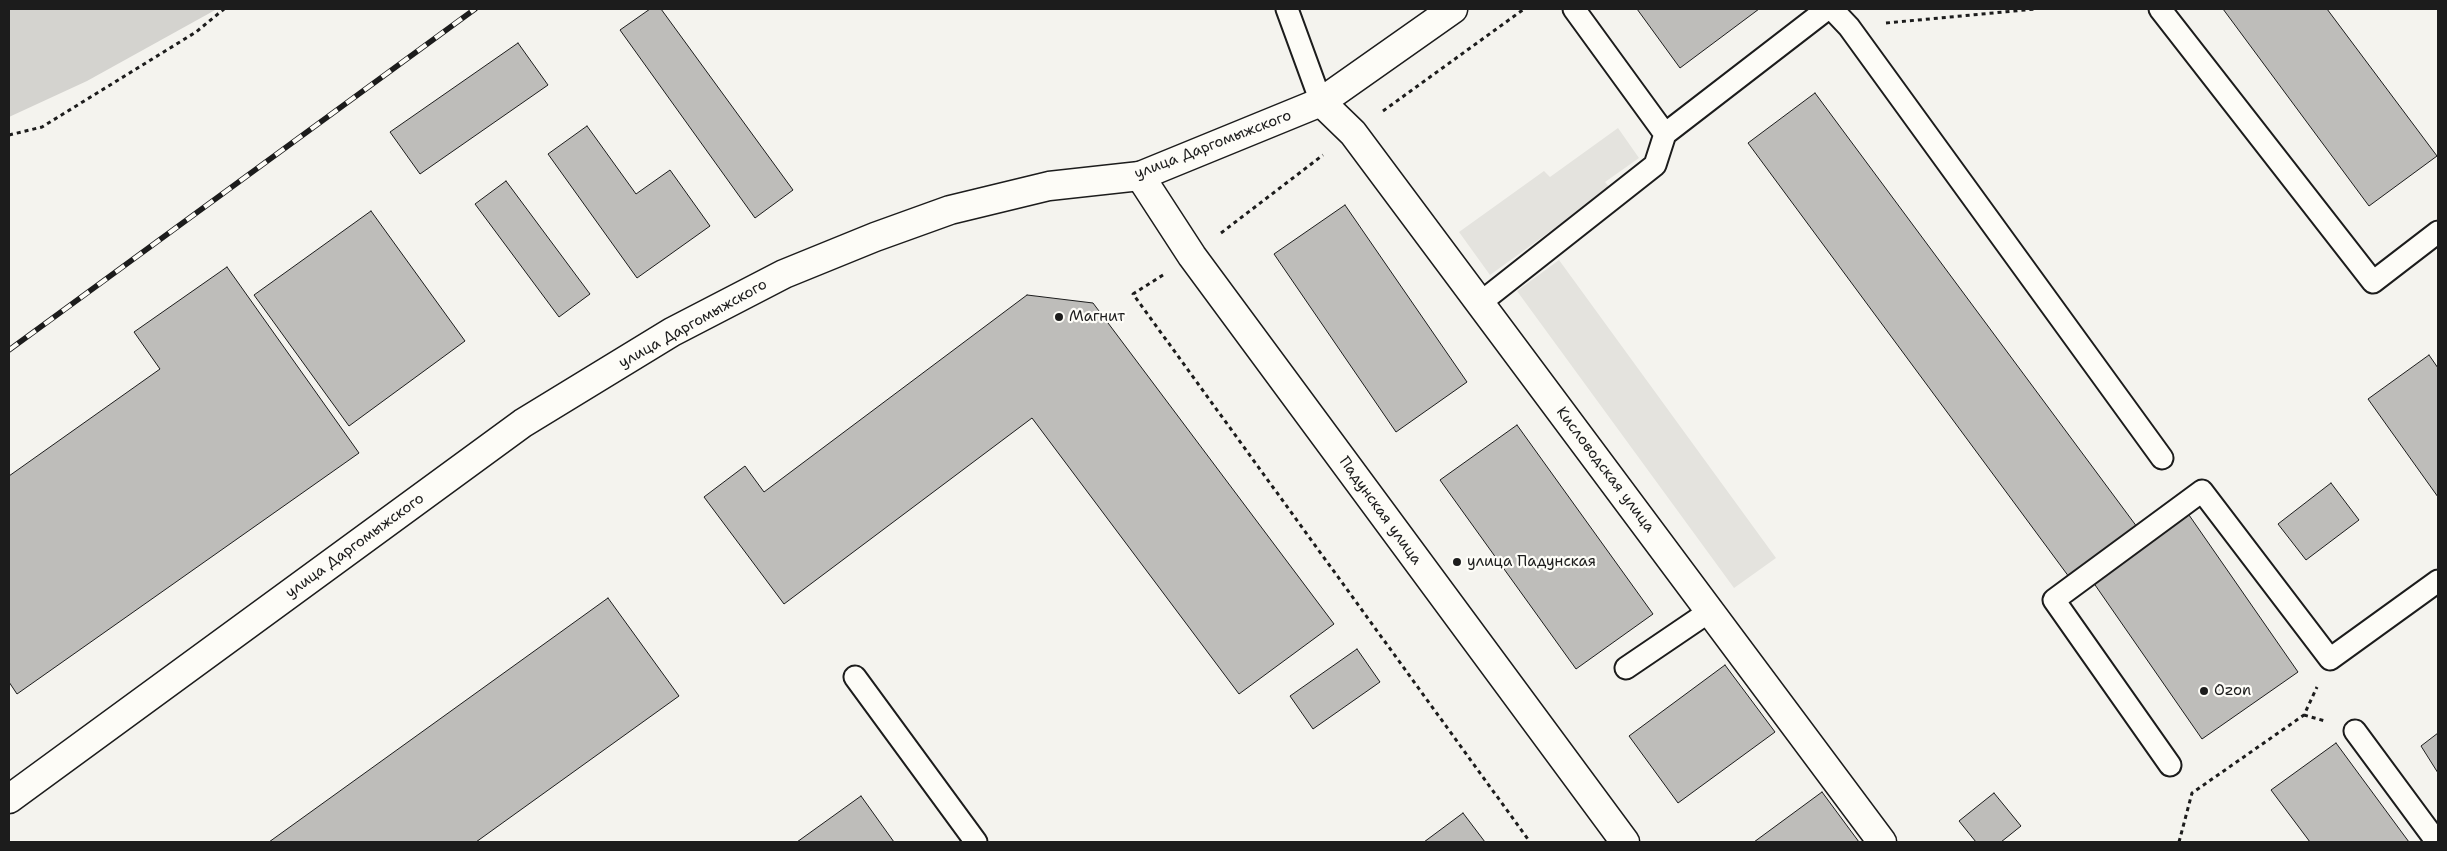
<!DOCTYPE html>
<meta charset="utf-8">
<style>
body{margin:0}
#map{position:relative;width:2447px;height:851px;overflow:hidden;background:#f4f3ee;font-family:"Shantell Sans",sans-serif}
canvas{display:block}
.frame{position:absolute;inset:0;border:10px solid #1c1c1c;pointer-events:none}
</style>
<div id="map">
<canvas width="2447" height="851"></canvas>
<div class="frame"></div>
</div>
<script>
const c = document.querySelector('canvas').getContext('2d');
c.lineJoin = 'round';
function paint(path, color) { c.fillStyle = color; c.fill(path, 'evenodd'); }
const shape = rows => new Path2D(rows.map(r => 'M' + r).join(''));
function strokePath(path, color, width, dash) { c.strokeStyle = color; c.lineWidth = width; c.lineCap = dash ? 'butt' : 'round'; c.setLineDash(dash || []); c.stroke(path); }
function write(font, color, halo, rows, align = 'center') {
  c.font = font + ' "Shantell Sans",sans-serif'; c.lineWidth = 4.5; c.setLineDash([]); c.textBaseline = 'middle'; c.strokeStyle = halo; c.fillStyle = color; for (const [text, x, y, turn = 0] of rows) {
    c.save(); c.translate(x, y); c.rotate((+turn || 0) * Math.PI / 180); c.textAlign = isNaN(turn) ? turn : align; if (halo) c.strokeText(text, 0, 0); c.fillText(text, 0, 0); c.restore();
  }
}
paint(shape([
 [1618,128,1639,158,1605,182,1610,188,1490,275,1459,232,1544,171,1550,177],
 [1559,260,1776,558,1734,588,1517,291]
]), '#e4e3de');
paint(shape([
 [9,9,217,9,87,81,9,117]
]), '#d4d3cf');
const building = shape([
 [650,9,661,9,793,190,755,218,620,30,650,9],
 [1637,9,1759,9,1680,68,1637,9],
 [2223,9,2327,9,2437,156,2369,206,2223,9],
 [518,43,548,85,420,174,390,132,518,43],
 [1815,93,2143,535,2075,585,1748,143,1815,93],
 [587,126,636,194,670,170,710,226,637,278,548,154,587,126],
 [506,181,590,294,559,317,475,204,506,181],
 [1345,205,1467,382,1396,432,1274,254,1345,205],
 [371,211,465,341,349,426,254,295,371,211],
 [227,267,359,453,17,694,9,682,9,476,160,369,134,332,227,267],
 [1027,295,1093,303,1334,624,1239,694,1032,418,784,604,704,497,745,466,764,492,1027,295],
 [2429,355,2438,368,2438,497,2368,399,2429,355],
 [1517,425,1653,614,1576,669,1440,480,1517,425],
 [2331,483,2359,520,2306,560,2278,524,2331,483],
 [2189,515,2298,672,2202,739,2093,582,2189,515],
 [608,598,679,696,476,842,269,842,608,598],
 [1357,649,1380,682,1313,729,1290,696,1357,649],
 [1725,665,1775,732,1678,803,1629,736,1725,665],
 [2438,733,2438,773,2421,746,2438,733],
 [2336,743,2406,838,2409,842,2310,842,2271,790,2336,743],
 [1822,792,1859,842,1754,842,1822,792],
 [1994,793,2021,826,2001,842,1976,842,1959,821,1994,793],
 [861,796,894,842,797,842,861,796],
 [1463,813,1485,842,1424,842,1463,813]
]);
paint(building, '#bebdba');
strokePath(building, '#1c1c1c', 1);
const lane = shape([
 [1287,9,1321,102],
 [1574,9,1665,134,1827,9],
 [1832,9,1849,27,2162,458],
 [2160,9,2373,282,2438,232],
 [1480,303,1655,165,1665,134],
 [1626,668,1710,611],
 [855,677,976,842],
 [2355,731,2437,842],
 [2170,765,2054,600,2202,491,2330,659,2438,581]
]);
const street = shape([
 [1321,102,1353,133,1882,842],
 [9,799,523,423,672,332,784,274,875,237,950,210,1049,186,1140,176]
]);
const secondary = shape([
 [1453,9,1321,102,1140,176,1192,256,1625,842]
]);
strokePath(lane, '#1c1c1c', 25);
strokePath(street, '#1c1c1c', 31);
strokePath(secondary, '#1c1c1c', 31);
strokePath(shape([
 [1886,23,2035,9],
 [1383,111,1524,9],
 [9,135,42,127,196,32,224,9],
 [1221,233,1323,155],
 [1163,275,1133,294,1530,842],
 [2304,715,2325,721],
 [2179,842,2192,793,2304,715,2317,687]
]), '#1c1c1c', 3, [4, 4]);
strokePath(lane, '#fdfcf7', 21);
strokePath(street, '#fdfcf7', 28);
strokePath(secondary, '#fdfcf7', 28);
const rail = shape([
 [9,350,475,9]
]);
strokePath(rail, '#1c1c1c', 5.5);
strokePath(rail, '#fdfcf7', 4, [11]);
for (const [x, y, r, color] of [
 [1059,317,5,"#1c1c1c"],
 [1457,562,5,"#1c1c1c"],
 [2204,691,5,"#1c1c1c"]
]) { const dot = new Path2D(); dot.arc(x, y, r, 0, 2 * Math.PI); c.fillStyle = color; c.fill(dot); strokePath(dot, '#fdfcf7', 2); }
write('15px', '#1c1c1c', '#fdfcf7', [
 ["улица Даргомыжского",1213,145,-21],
 ["улица Даргомыжского",693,324,-29],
 ["Кисловодская улица",1605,470,53],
 ["Падунская улица",1380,511,54],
 ["улица Даргомыжского",355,546,-36]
]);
write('15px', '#1c1c1c', '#fdfcf7', [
 ["Магнит",1069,317],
 ["улица Падунская",1467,562],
 ["Ozon",2214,691]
], 'left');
</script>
